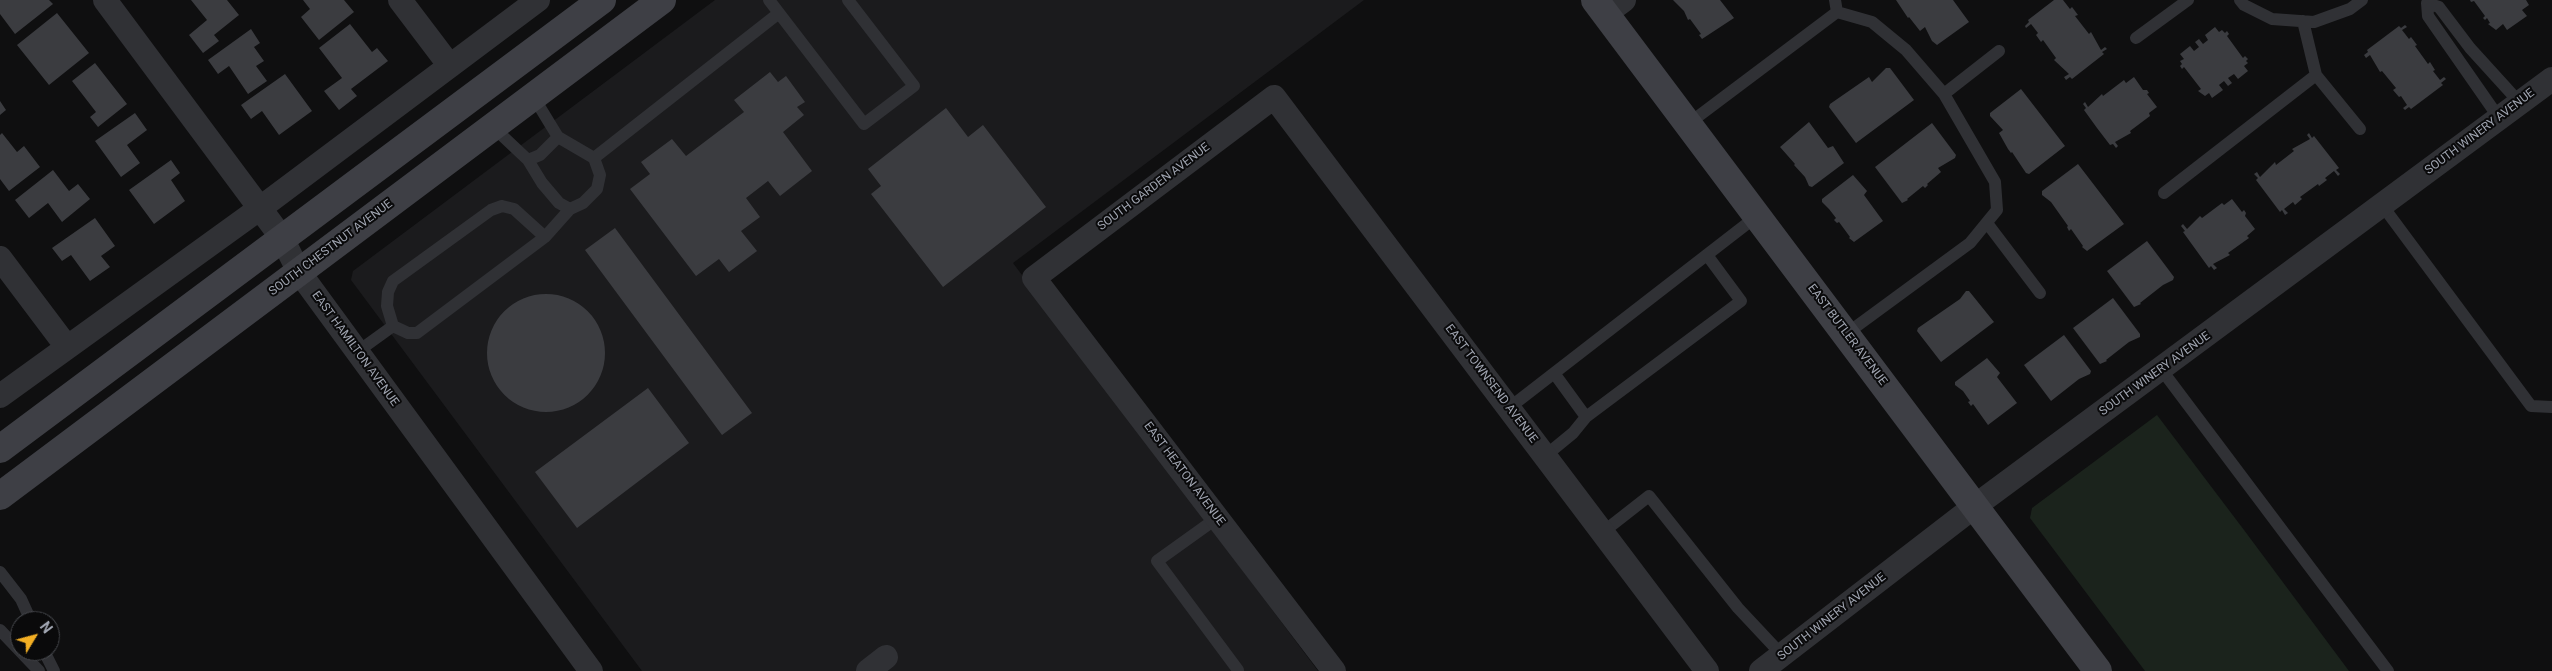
<!DOCTYPE html>
<style>
body{margin:0}
#map{position:relative;width:2552px;height:671px;overflow:hidden;background:#0f0f10;font-family:Roboto,sans-serif}
canvas{display:block}
.north{position:absolute;left:10px;top:611px;width:50px;height:50px;box-sizing:border-box;background:#0a0a0b;border:1px solid #46484d;border-radius:50%;rotate:53deg;font-size:14px;font-weight:700;line-height:20px;text-align:center;color:#a0a5b1}
.north::after{content:'';display:block;margin:auto;width:18px;height:22px;background:#f3af24;clip-path:polygon(50% 0,100% 100%,50% 72%,0 100%)}
</style>
<div id="map">
<canvas width="2552" height="671"></canvas>
<div class="north">N</div>
</div>
<script>
const c = document.querySelector('canvas').getContext('2d');
c.lineJoin = 'round';
function paint(path, color) { c.fillStyle = color; c.fill(path, 'evenodd'); }
const shape = rows => new Path2D(rows.map(r => 'M' + r).join(''));
function strokePath(path, color, width, dash) { c.strokeStyle = color; c.lineWidth = width; c.lineCap = dash ? 'butt' : 'round'; c.setLineDash(dash || []); c.stroke(path); }
function write(font, color, halo, rows, align = 'center') {
  c.font = font + ' Roboto,sans-serif'; c.lineWidth = 4; c.setLineDash([]); c.textBaseline = 'middle'; c.strokeStyle = halo; c.fillStyle = color; for (const [text, x, y, turn = 0] of rows) {
    c.save(); c.translate(x, y); c.rotate((+turn || 0) * Math.PI / 180); c.textAlign = isNaN(turn) ? turn : align; if (halo) c.strokeText(text, 0, 0); c.fillText(text, 0, 0); c.restore();
  }
}
paint(shape([
 [715,0,1364,0,1013,263,1318,671,642,671,351,280,353,271]
]), '#1b1b1d');
paint(shape([
 [2157,415,2244,530,2349,671,2145,671,2030,518,2032,508]
]), '#1b231c');
paint(shape([
 [0,0,49,0,53,4,15,34,0,14],
 [191,0,227,0,239,15,214,35,219,41,203,53,189,35,207,20],
 [303,0,344,0,354,12,319,40,301,17,310,9],
 [1673,0,1720,0,1734,18,1702,39,1699,35,1701,34,1690,19,1688,20,1684,11],
 [1896,0,1953,0,1969,22,1937,45,1932,41,1925,27,1920,31,1909,17,1908,18],
 [2054,0,2063,0,2070,9,2072,7,2078,15,2075,16,2089,34,2091,32,2101,50,2105,47,2107,49,2102,52,2104,54,2072,79,2070,77,2066,80,2064,77,2069,74,2054,60,2056,58,2043,40,2041,42,2036,35,2038,33,2031,24,2026,28,2025,26,2029,22,2028,20],
 [2470,0,2526,0,2529,5,2522,10,2527,16,2507,30,2503,24,2496,30,2488,24,2490,23,2487,18,2485,20,2483,18,2485,16,2474,1,2471,2],
 [57,13,89,53,49,85,17,45],
 [350,24,372,52,377,48,388,61,351,89,357,96,339,110,324,91,342,78,319,48],
 [2405,25,2407,27,2402,30,2409,39,2411,37,2417,45,2415,46,2428,64,2430,62,2435,70,2433,71,2440,80,2444,77,2446,79,2441,83,2443,85,2411,109,2409,107,2405,110,2403,108,2407,105,2401,96,2399,97,2393,90,2396,88,2382,71,2380,72,2370,55,2366,58,2364,55,2368,52,2367,50,2399,26,2401,28],
 [2215,27,2219,32,2222,30,2225,33,2227,31,2229,34,2227,36,2243,58,2245,56,2248,59,2246,61,2248,63,2244,66,2248,71,2238,79,2234,74,2228,78,2232,83,2228,86,2224,81,2219,85,2223,90,2212,98,2209,93,2205,96,2198,91,2201,89,2184,67,2182,69,2180,66,2182,64,2180,61,2184,59,2180,54,2190,46,2194,51,2199,47,2195,42,2199,39,2203,44,2208,40,2205,35],
 [251,29,260,43,254,47,264,61,256,66,267,81,248,94,229,66,218,74,208,60],
 [95,63,127,104,98,127,90,117,96,112,72,81],
 [1886,68,1890,68,1914,100,1856,143,1829,107,1830,104,1869,77,1872,82],
 [770,72,778,82,786,76,805,102,797,107,804,115,783,132,812,171,780,196,768,181,746,198,760,217,741,231,757,251,729,272,719,259,696,276,630,189,650,174,641,162,672,139,686,156,744,112,734,100],
 [285,74,312,111,279,135,262,111,251,119,241,105],
 [2134,77,2143,90,2147,90,2149,93,2147,94,2157,107,2149,113,2150,116,2130,131,2131,133,2115,142,2118,146,2116,148,2113,144,2110,145,2097,128,2084,110,2086,108,2083,104,2085,102,2088,107,2102,94,2103,96,2124,80,2126,83],
 [2021,89,2065,146,2029,174,2026,173,2012,152,2011,153,2008,149,1999,133,2003,130,1990,116,1990,113],
 [0,101,6,110,0,115],
 [946,108,968,137,983,125,1046,207,943,287,871,194,881,186,868,169],
 [135,113,147,130,127,145,140,163,121,177,95,141],
 [1809,122,1828,148,1833,146,1844,163,1812,187,1809,186,1805,177,1794,165,1795,164,1780,147],
 [1932,123,1956,155,1955,158,1938,168,1941,172,1927,184,1928,185,1925,188,1923,186,1907,199,1908,200,1902,203,1875,167],
 [2,133,17,152,24,146,40,167,9,191,0,179,0,135],
 [2309,133,2312,138,2314,136,2339,168,2336,170,2340,174,2338,176,2334,171,2325,178,2327,180,2319,186,2318,184,2300,197,2302,199,2295,205,2293,202,2284,209,2288,213,2285,215,2282,210,2280,212,2256,180,2258,178,2254,174,2257,172,2260,177,2275,162,2276,165,2294,151,2292,149,2310,139,2307,135],
 [171,160,180,173,171,180,185,201,154,224,129,190],
 [2078,164,2124,224,2087,251,2082,247,2083,246,2071,229,2069,231,2067,227,2068,226,2051,202,2042,195,2042,191],
 [53,170,69,191,78,184,90,199,62,222,48,203,29,218,15,200],
 [1853,175,1867,191,1864,195,1883,221,1854,242,1849,238,1850,237,1839,222,1837,223,1834,220,1836,218,1829,209,1822,202,1822,199],
 [2232,199,2242,212,2244,210,2246,213,2245,216,2255,229,2247,236,2249,238,2228,253,2230,255,2213,264,2217,268,2214,270,2211,266,2209,268,2183,232,2185,231,2181,226,2183,224,2187,229,2200,216,2202,218,2222,203,2224,205],
 [95,218,115,246,101,256,110,267,90,281,71,255,62,261,52,248],
 [615,228,752,413,722,435,585,250],
 [2147,241,2174,277,2173,280,2163,285,2140,303,2141,304,2134,307,2107,271],
 [1966,291,1969,291,1994,322,1941,362,1917,331,1918,328,1960,299],
 '487 353a59 59 0 1 1 118 0a59 59 0 1 1-118 0Z',
 [2113,298,2140,334,2140,337,2129,342,2106,360,2107,361,2100,364,2073,328],
 [2064,335,2091,371,2090,374,2079,379,2051,401,2024,365],
 [1987,358,2000,373,1997,377,2017,403,1988,425,1973,404,1971,406,1968,402,1970,401,1963,391,1955,385,1955,382],
 [648,388,689,443,577,528,535,472]
]), '#3b3c40');
strokePath(shape([
 [769,0,864,124,914,86,848,0],
 [2240,0,2244,5,2272,19,2314,22,2350,9,2362,0],
 [1837,12,1872,22,1906,50,1944,94,1995,182,1997,210,1970,243,1846,334],
 [2303,21,2316,75,2360,129],
 [2136,38,2188,0],
 [1944,94,1999,51],
 [2499,118,2428,16,2427,3,2439,7,2470,48,2520,103],
 [1688,124,1837,12,1835,0],
 [493,127,528,160,540,155,558,137,533,96],
 [594,158,779,13],
 [528,160,542,183,559,203,570,209,583,203,597,189,600,175,594,158,558,137],
 [2164,193,2316,75],
 [2382,205,2531,406,2552,407],
 [502,206,514,209,545,237,417,333,408,333,393,326,387,306,388,292,393,281,491,210,502,206],
 [1987,223,2040,293],
 [545,237,570,209],
 [357,352,393,326],
 [2161,369,2388,671],
 [1554,373,1586,417],
 [1509,408,1757,216],
 [1545,456,1573,433,1586,417,1741,301,1707,255],
 [1217,518,1157,561,1238,670],
 [1603,532,1649,496,1738,608,1782,655],
 [0,572,21,599,31,621],
 [0,630,39,671],
 [44,651,54,671]
]), '#303135', 12);
strokePath(shape([
 [105,0,282,238,299,272,591,671],
 [400,0,450,66],
 [1605,14,1624,0],
 [0,258,67,347],
 [0,396,259,209,538,0],
 [868,671,886,657],
 [1334,671,1034,278,1274,97,1707,671],
 [1761,671,1975,506,2552,79]
]), '#303135', 24);
strokePath(shape([
 [1595,0,2098,671],
 [0,449,602,0],
 [0,496,662,0]
]), '#3e3f45', 28);
write('12px', '#a0a5b1', '#0a0a0b', [
 ["SOUTH WINERY AVENUE",2480,132,-37],
 ["SOUTH GARDEN AVENUE",1154,187,-37],
 ["SOUTH CHESTNUT AVENUE",331,248,-37],
 ["EAST BUTLER AVENUE",1847,335,53],
 ["EAST HAMILTON AVENUE",355,349,54],
 ["SOUTH WINERY AVENUE",2155,374,-36],
 ["EAST TOWNSEND AVENUE",1491,384,53],
 ["EAST HEATON AVENUE",1184,474,53],
 ["SOUTH WINERY AVENUE",1832,617,-38]
]);
</script>
